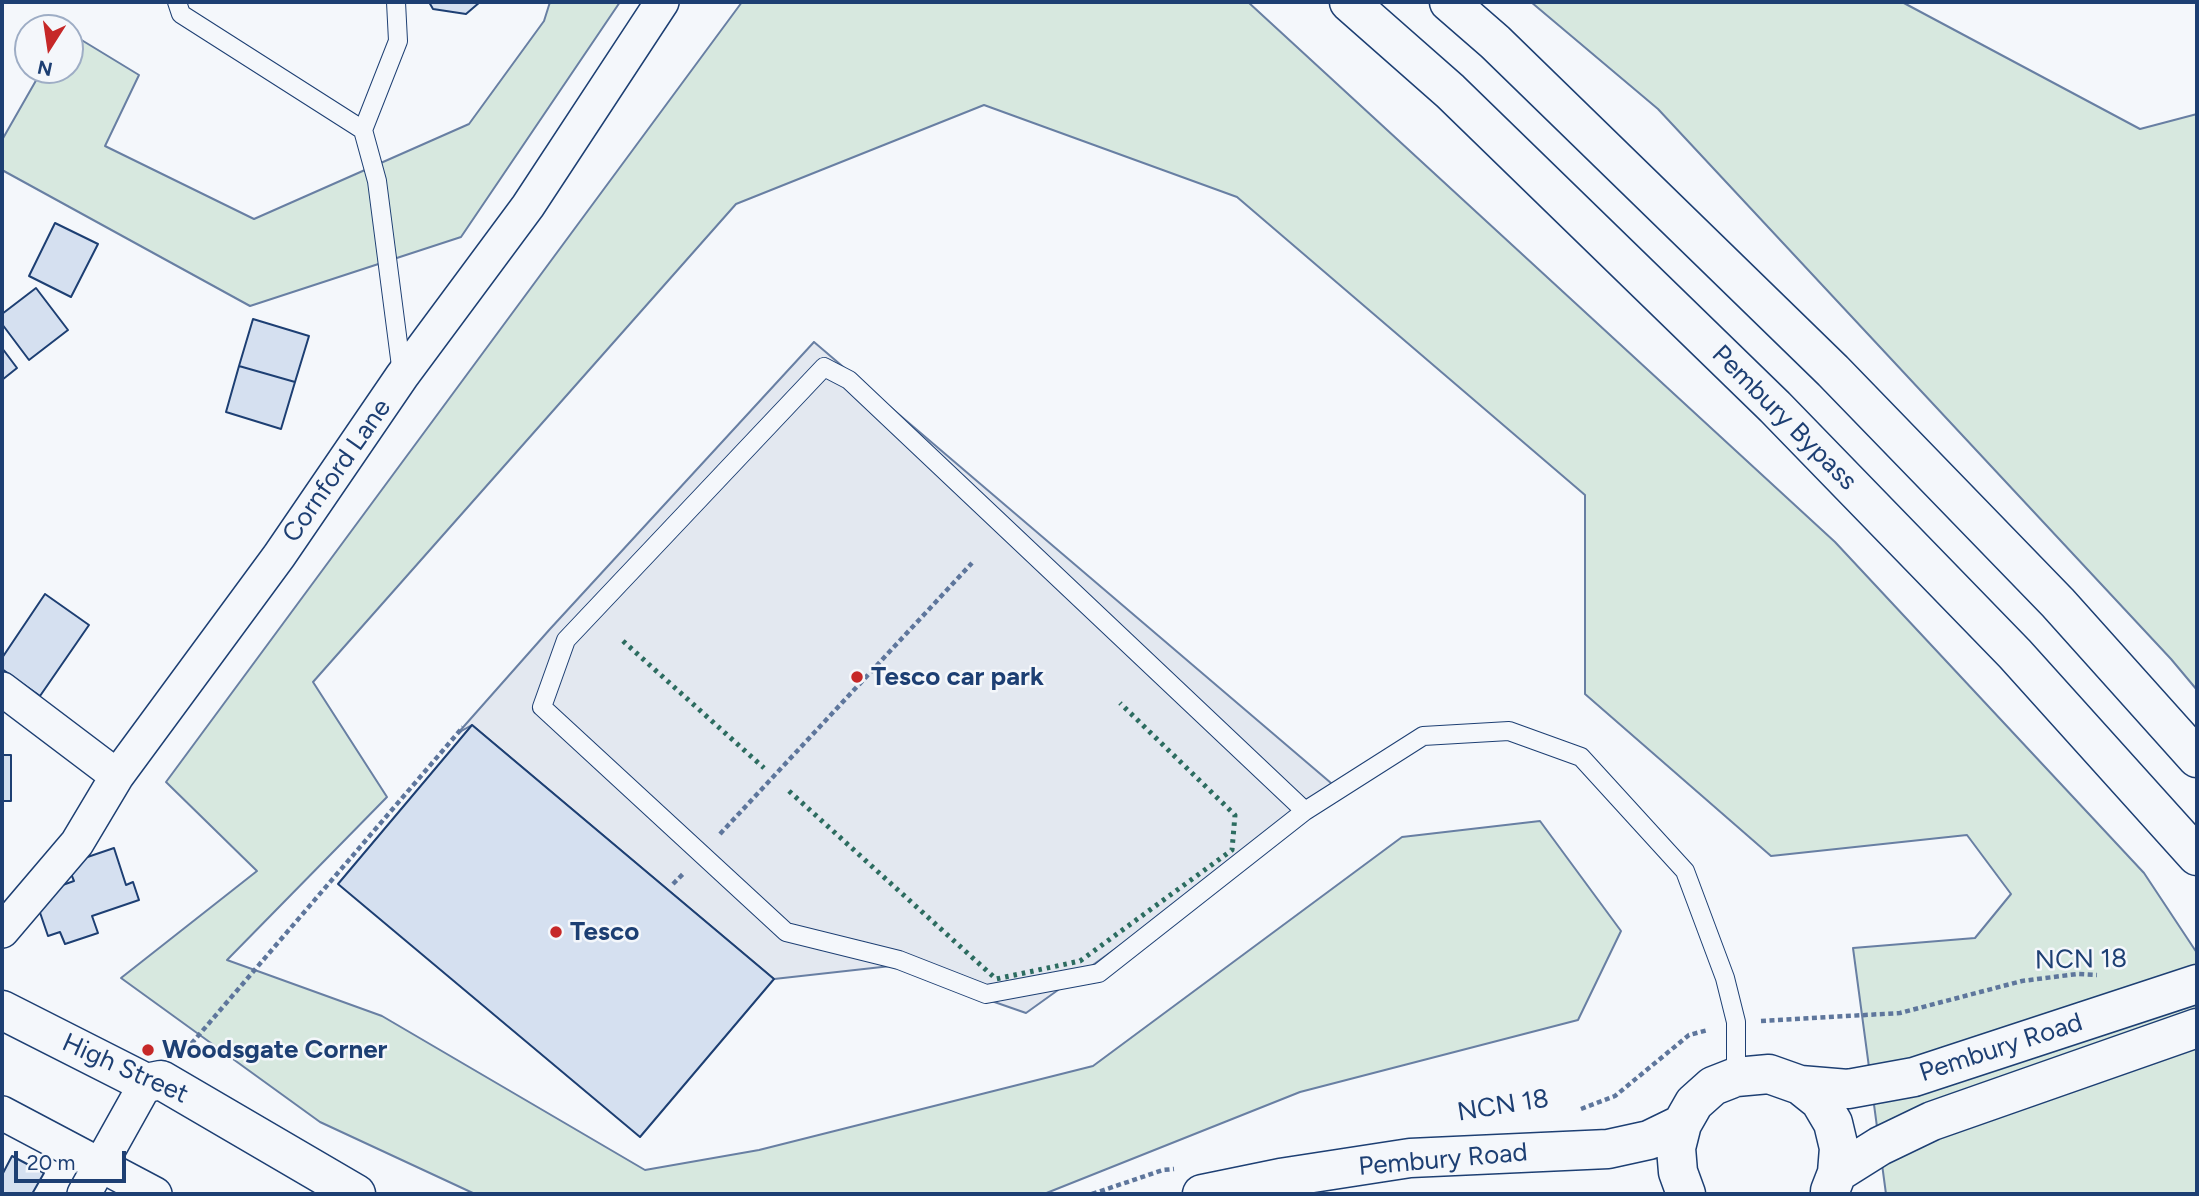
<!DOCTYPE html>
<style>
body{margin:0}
#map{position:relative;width:2199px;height:1196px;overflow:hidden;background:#f4f7fb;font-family:Figtree,sans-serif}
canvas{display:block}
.frame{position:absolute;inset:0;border:4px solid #1d3f73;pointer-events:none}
.north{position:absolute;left:14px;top:14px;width:70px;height:70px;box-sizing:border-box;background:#f4f7fb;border:2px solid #9eadc5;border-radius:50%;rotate:192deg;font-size:19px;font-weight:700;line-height:28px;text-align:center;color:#1d3f73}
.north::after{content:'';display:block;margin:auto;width:24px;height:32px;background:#c62828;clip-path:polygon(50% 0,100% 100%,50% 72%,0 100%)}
.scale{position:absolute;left:14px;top:1151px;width:112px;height:32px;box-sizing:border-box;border:4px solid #1d3f73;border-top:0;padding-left:9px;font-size:21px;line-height:24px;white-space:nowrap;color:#1d3f73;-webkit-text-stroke:5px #f4f7fb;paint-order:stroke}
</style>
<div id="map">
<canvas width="2199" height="1196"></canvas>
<div class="frame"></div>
<div class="north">N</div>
<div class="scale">20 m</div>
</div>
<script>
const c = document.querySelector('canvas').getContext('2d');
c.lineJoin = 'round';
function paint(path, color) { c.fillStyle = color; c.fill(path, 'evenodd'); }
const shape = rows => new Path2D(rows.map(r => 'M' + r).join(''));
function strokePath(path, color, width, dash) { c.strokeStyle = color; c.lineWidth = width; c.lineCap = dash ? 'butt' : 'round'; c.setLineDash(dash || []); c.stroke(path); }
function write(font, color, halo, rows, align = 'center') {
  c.font = font + ' Figtree,sans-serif'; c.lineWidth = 5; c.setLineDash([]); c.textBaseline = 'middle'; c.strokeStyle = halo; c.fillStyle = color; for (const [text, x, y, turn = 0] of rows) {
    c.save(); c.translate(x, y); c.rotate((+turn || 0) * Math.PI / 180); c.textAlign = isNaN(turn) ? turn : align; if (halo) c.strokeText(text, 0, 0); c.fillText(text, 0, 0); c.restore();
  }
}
const green = shape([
 [550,2,620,2,461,237,250,306,2,170,2,140,42,70,70,70,70,33,139,75,105,146,254,219,469,124,544,21,550,2],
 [742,2,1248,2,1835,542,2144,873,2197,953,2197,1194,1886,1194,1853,948,1975,938,2011,894,1967,835,1771,856,1585,694,1585,495,1237,197,984,105,736,204,313,682,387,797,227,960,382,1016,645,1170,759,1150,1093,1066,1402,837,1540,821,1621,931,1578,1020,1300,1092,1044,1194,475,1194,320,1122,121,978,257,871,166,782,742,2],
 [1531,2,1902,2,2140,129,2197,114,2197,690,2171,659,1658,109,1531,2]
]);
paint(green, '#d7e8df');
strokePath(green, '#687fa3', 2);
const parking = shape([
 [814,342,1338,789,1026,1013,891,966,774,979,472,725,458,733,550,629,814,342]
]);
paint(parking, '#e3e8f0');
strokePath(parking, '#687fa3', 2);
const building = shape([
 [429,2,480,2,466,14,433,9,429,2],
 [55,223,98,244,71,297,29,276,55,223],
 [36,288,68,330,29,360,2,324,2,314,36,288],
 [253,319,309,336,295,382,239,366,253,319],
 [2,348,17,368,2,380,2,348],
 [239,366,295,382,281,429,226,412,239,366],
 [45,594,89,625,40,696,2,669,2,658,45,594],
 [472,725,774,979,640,1137,338,884,472,725],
 [2,755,11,755,11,801,2,801,2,755],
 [114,848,126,885,133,882,139,900,92,916,98,933,65,944,60,932,48,936,34,895,74,881,67,864,114,848],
 [12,1156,44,1173,32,1194,2,1194,2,1175,12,1156]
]);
paint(building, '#d5e0f0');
strokePath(building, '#1d3f73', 2);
const lane = shape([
 [177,2,181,14,363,130,377,181,402,374],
 [363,130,398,41,396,2],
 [1305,811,849,380,824,367,566,640,542,707,786,932,899,960,986,994,1099,973,1305,811,1423,736,1509,731,1581,757,1685,871,1725,978,1736,1022,1736,1077]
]);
const street = shape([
 [2,689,117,776],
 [2,931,77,843,117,776,279,556,402,376,528,206,662,2],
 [2,1113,155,1194],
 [84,1194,146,1083]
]);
const secondary = shape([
 [2,1010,146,1083,161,1080,356,1194]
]);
const primary = shape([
 [1800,1085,1848,1089,1914,1077,2197,984],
 [1837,1173,1880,1146,1932,1121,2197,1028],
 [1202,1194,1280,1178,1410,1158,1608,1149,1649,1140,1682,1124],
 [1686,1194,1678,1172,1676,1148,1682,1124,1694,1103,1713,1086,1736,1077,1769,1074,1800,1085,1820,1101,1833,1123,1839,1148,1837,1173,1830,1191]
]);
const highway = shape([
 [1349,2,1450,91,1775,407,2015,654,2197,856],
 [1449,2,1495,42,1833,371,2058,603,2197,758]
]);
strokePath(lane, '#1d3f73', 20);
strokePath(street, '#1d3f73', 36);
strokePath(secondary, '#1d3f73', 41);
strokePath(primary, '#1d3f73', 41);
strokePath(highway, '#1d3f73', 41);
strokePath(shape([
 [720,834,972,563],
 [673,884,683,874],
 [1761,1021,1900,1013,2022,981,2077,974,2097,975],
 [186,1050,463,727],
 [1581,1109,1615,1096,1689,1035,1708,1030],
 [1092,1194,1163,1170,1174,1169]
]), '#5e769c', 4.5, [5, 3.5]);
strokePath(lane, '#f4f7fb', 18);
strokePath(street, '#f4f7fb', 33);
strokePath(secondary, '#f4f7fb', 38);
strokePath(primary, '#f4f7fb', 38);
strokePath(highway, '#f4f7fb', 38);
strokePath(shape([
 [623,641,764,768],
 [789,791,996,979,1080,961,1232,850,1235,815,1120,703]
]), '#2c6c60', 5, [3.5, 5]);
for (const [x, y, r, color] of [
 [857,677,7,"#c62828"],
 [556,932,7,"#c62828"],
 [148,1050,7,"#c62828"]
]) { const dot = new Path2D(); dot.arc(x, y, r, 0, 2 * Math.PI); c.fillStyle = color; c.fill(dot); strokePath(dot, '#f4f7fb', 2.5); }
write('26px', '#1d3f73', '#f4f7fb', [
 ["Pembury Bypass",1784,418,45],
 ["Cornford Lane",337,471,-55],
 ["NCN 18",2081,960,-1],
 ["Pembury Road",2001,1048,-18],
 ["High Street",125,1069,24],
 ["NCN 18",1503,1106,-9],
 ["Pembury Road",1443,1160,-5]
]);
write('bold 26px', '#1d3f73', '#f4f7fb', [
 ["Tesco car park",871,677],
 ["Tesco",570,932],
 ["Woodsgate Corner",162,1050]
], 'left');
</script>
